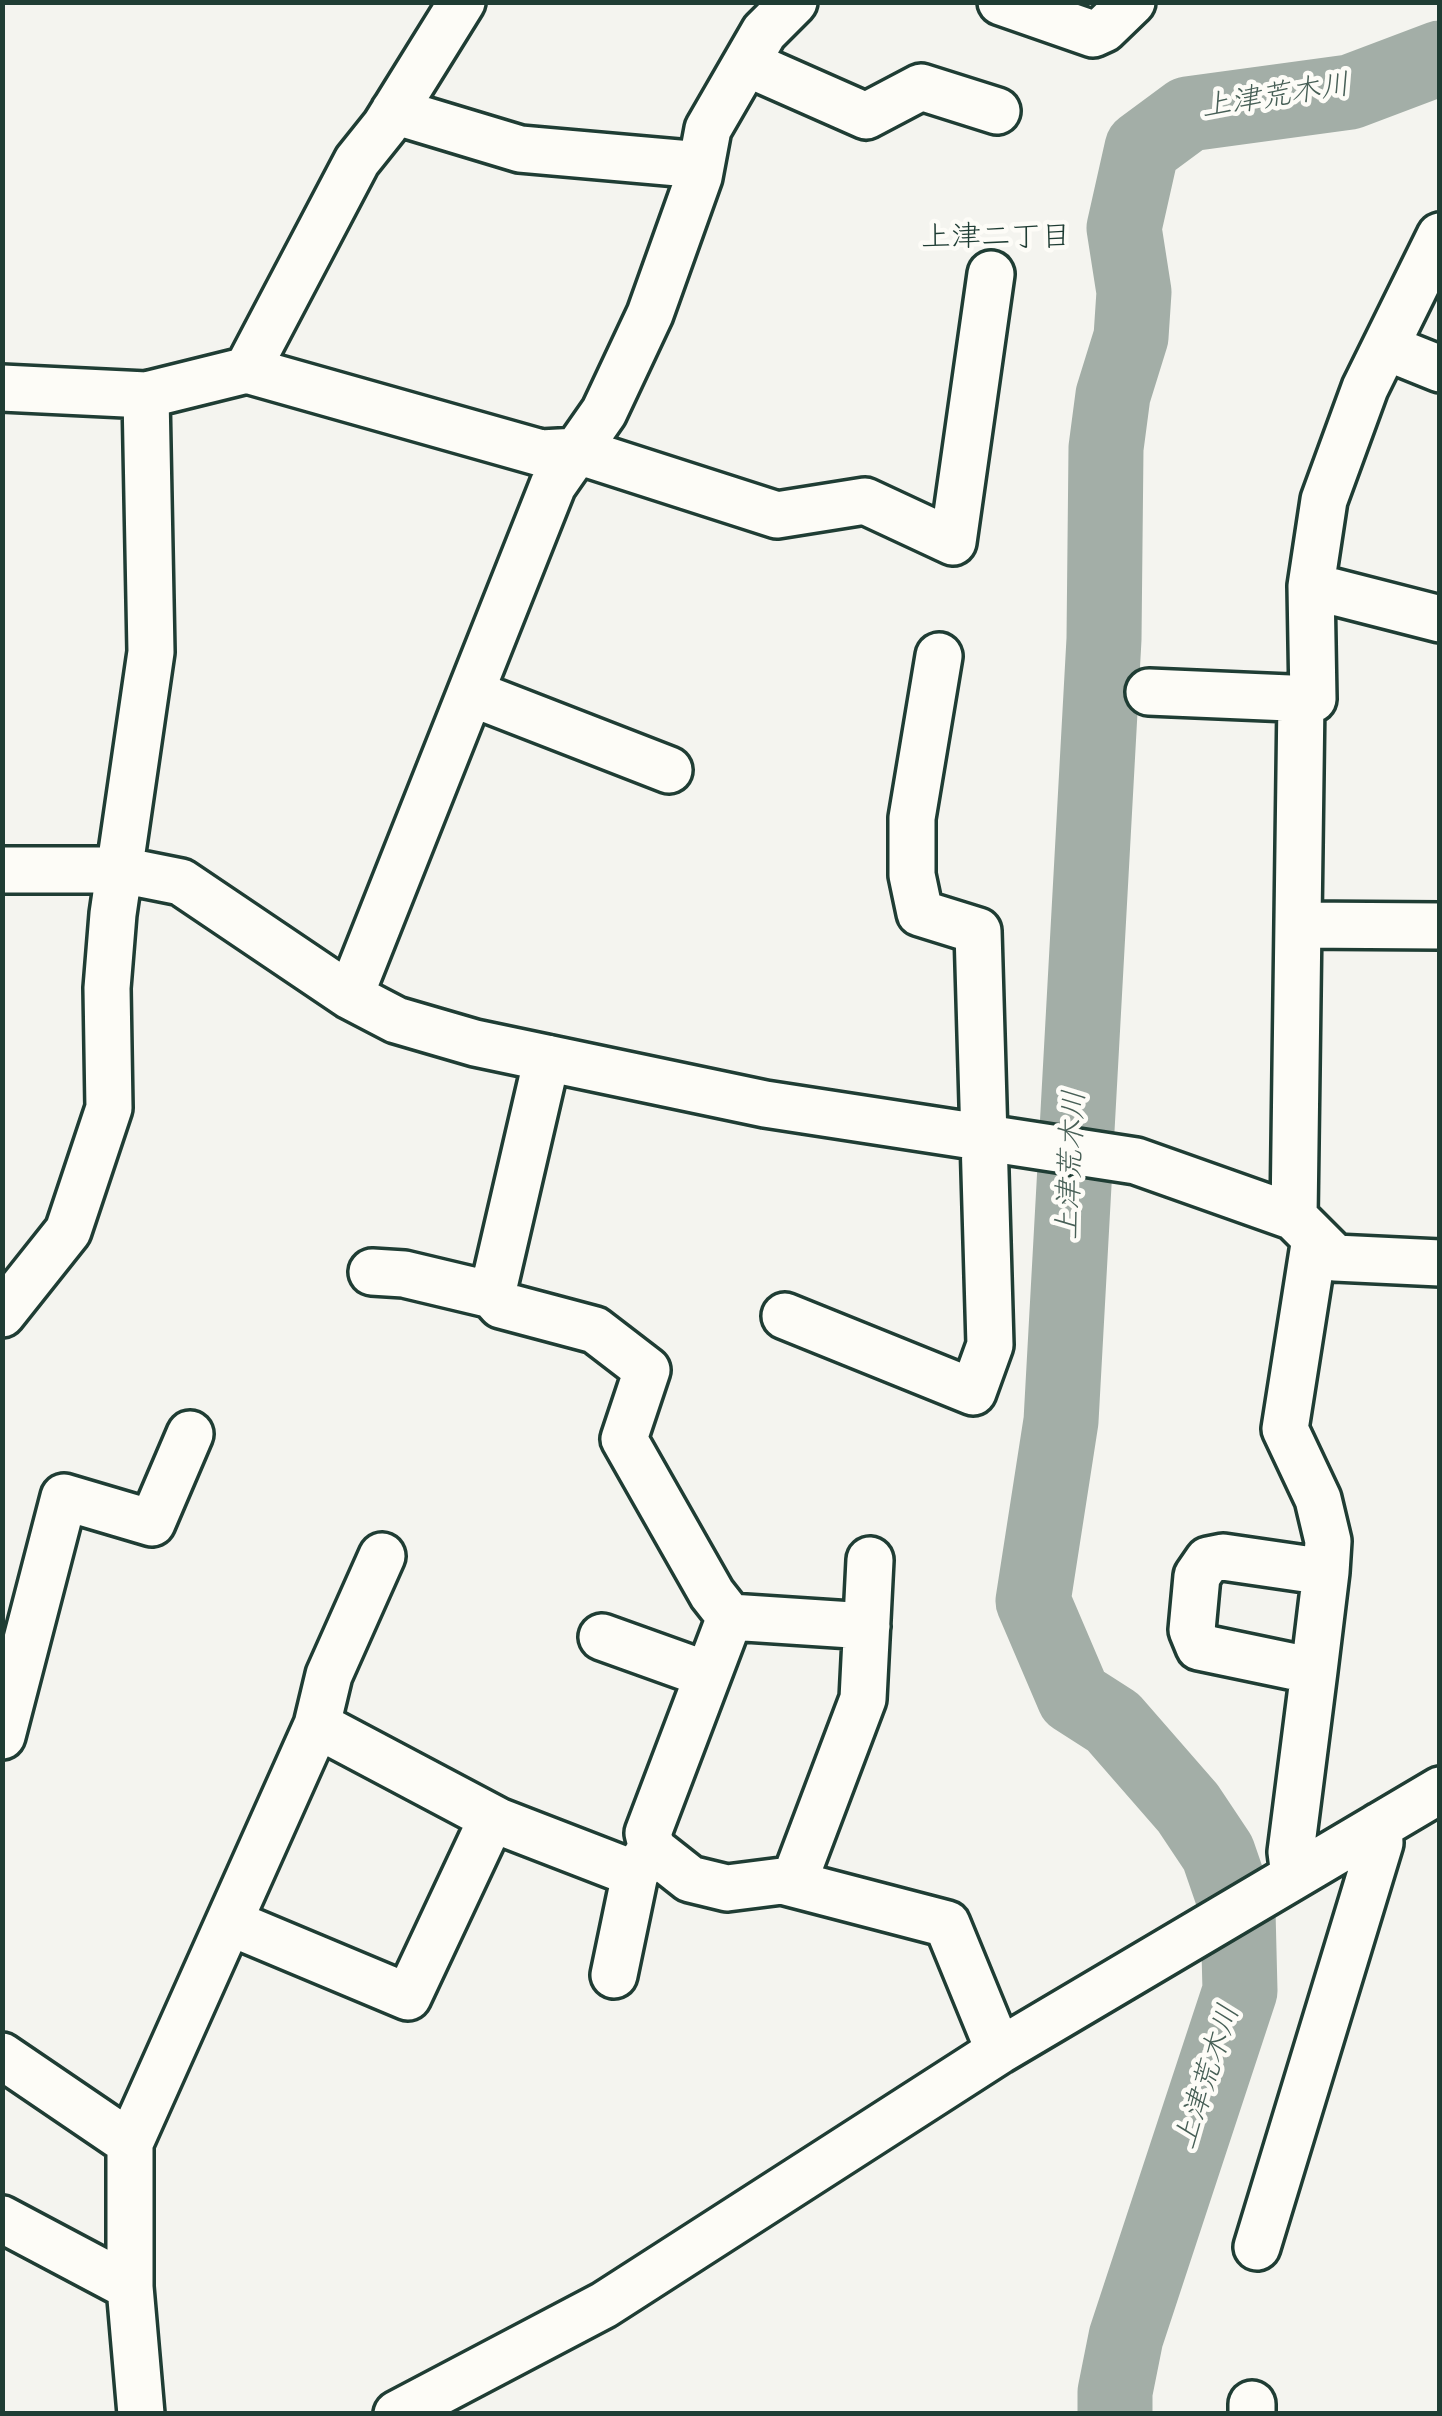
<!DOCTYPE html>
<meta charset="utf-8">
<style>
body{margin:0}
#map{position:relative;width:1442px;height:2416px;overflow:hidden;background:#f4f4ef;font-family:"Gochi Hand",sans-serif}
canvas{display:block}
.frame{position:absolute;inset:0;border:5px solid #1f3d34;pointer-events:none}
</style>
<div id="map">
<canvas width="1442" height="2416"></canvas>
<div class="frame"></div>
</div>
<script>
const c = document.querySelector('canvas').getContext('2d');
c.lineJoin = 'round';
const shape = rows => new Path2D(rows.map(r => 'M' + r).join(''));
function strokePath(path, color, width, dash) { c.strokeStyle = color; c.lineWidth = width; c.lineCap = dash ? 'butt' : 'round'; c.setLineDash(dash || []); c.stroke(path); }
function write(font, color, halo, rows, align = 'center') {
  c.font = font + ' "Gochi Hand","Klee One",sans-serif'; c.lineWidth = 9; c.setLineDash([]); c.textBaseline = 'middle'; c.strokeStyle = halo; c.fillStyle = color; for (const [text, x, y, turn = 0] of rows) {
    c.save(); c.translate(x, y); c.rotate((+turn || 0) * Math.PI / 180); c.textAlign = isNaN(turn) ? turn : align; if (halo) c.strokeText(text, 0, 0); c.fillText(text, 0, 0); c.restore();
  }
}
strokePath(shape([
 [1115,2414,1115,2392,1126,2337,1240,1991,1238,1911,1218,1853,1188,1808,1113,1722,1074,1697,1033,1601,1061,1421,1104,639,1106,448,1113,395,1131,337,1134,292,1124,228,1142,148,1188,114,1350,92,1440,58]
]), '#a3aea7', 75);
const minor = shape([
 [1001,2,1093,34,1104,29,1132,2],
 [746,63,866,116,921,87,997,111],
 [394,111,520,149,701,165],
 [1388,348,1440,369],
 [247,370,357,161,385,126,462,2],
 [2,388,146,395,247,370,541,453,578,451,777,515,865,501,953,542,991,274],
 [1311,586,1440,619],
 [1149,692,1313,699,1311,586,1324,500,1365,388,1440,236],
 [471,693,669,770],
 [2,870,121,870,181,882,350,996,396,1020,475,1043,765,1104,1136,1161,1294,1217,1335,1258,1440,1263],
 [1298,925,1440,926],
 [350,996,553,485,604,412,650,314,699,177,708,129,764,32,794,2],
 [1294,1217,1301,699],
 [1315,1238,1285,1429,1318,1499,1328,1541,1326,1572],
 [372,1272,404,1274,492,1295,547,1058],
 [492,1295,501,1305,595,1330,647,1370,624,1439,712,1594,730,1617,867,1626],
 [2,1314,68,1231,109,1108,107,988,113,914,151,652,146,395],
 [785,1316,973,1392,990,1345,978,931,920,913,912,875,912,818,939,656],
 [730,1617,648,1833,652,1849,690,1879,727,1888,782,1881,947,1924,999,2051],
 [602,1637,708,1675],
 [317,1725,498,1821,635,1874],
 [2,1736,64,1497,152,1523,190,1434],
 [1294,1876,1291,1852,1314,1671,1326,1572,1223,1557,1208,1560,1197,1576,1192,1630,1199,1647,1314,1671],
 [793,1884,863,1699,870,1560],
 [229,1922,408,1997,492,1818],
 [614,1975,635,1874,651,1849],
 [2,2056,130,2143],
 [2,2219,130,2287],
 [1257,2247,1380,1843,1379,1826],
 [1252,2404,1252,2414],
 [141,2414,130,2287,130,2143,317,1725,329,1675,382,1556],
 [397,2414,604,2305,999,2051,1440,1790]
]);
strokePath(minor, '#1f3d34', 52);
strokePath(minor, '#fdfcf7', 45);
write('italic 30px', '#475f56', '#fdfcf7', [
 ["上津荒木川",1276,100,-9],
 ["上津荒木川",1075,1165,-87],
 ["上津荒木川",1211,2078,-72]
]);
write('30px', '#1f3d34', '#fdfcf7', [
 ["上津二丁目",996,241]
]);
</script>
